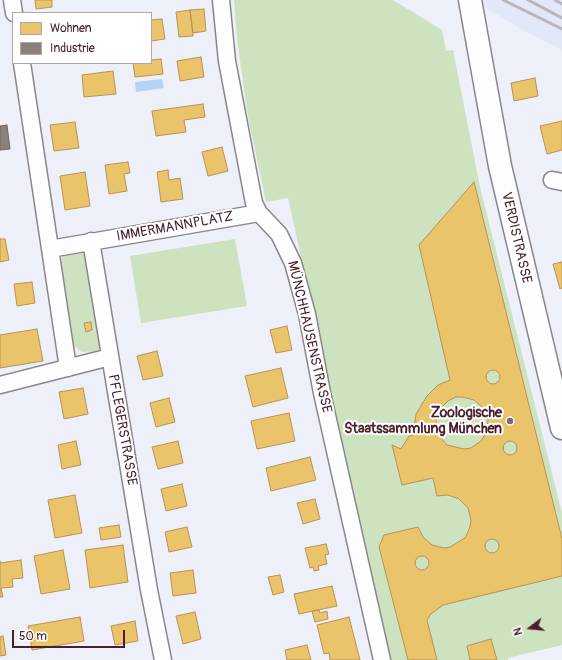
<!DOCTYPE html>
<meta charset="utf-8">
<style>
body{margin:0}
#map{position:relative;width:562px;height:660px;overflow:hidden;background:#edf0f8;font-family:Pangolin,sans-serif}
canvas{display:block}
.legend{position:absolute;left:12px;top:12px;width:140px;height:52px;box-sizing:border-box;background:#fff;border:1px solid #b7a5aa;margin:0;padding:5px 7px;list-style:none;font-size:12px;color:#4a1f2b}
.legend li{display:flex;align-items:center;gap:8px;height:20px}
.legend b{width:20px;border:1px solid #b7a5aa}
.north{position:absolute;left:510px;top:608px;width:40px;height:40px;-webkit-text-stroke:3px #fff;paint-order:stroke;rotate:254deg;font-size:11px;font-weight:700;line-height:16px;text-align:center;color:#4a1f2b}
.north::after{content:'';display:block;margin:auto;width:14px;height:18px;background:#4a1f2b;clip-path:polygon(50% 0,100% 100%,50% 72%,0 100%)}
.scale{position:absolute;left:12px;top:630px;width:113px;height:18px;box-sizing:border-box;border:2px solid #4a1f2b;border-top:0;padding-left:5px;font-size:12px;line-height:14px;white-space:nowrap;color:#4a1f2b;-webkit-text-stroke:3px #fff;paint-order:stroke}
</style>
<div id="map">
<canvas width="562" height="660"></canvas>
<ul class="legend">
<li><b style="height:11px;background:#e9c46a"></b>Wohnen</li>
<li><b style="height:11px;background:#8a817c"></b>Industrie</li>
</ul>
<div class="north">N</div>
<div class="scale">50 m</div>
</div>
<script>
const c = document.querySelector('canvas').getContext('2d');
c.lineJoin = 'round';
function paint(path, color) { c.fillStyle = color; c.fill(path, 'evenodd'); }
const shape = rows => new Path2D(rows.map(r => 'M' + r).join(''));
function strokePath(path, color, width, dash) { c.strokeStyle = color; c.lineWidth = width; c.lineCap = dash ? 'butt' : 'round'; c.setLineDash(dash || []); c.stroke(path); }
function write(font, color, halo, rows, align = 'center') {
  c.font = font + ' Pangolin,sans-serif'; c.lineWidth = 4; c.setLineDash([]); c.textBaseline = 'middle'; c.strokeStyle = halo; c.fillStyle = color; for (const [text, x, y, turn = 0] of rows) {
    c.save(); c.translate(x, y); c.rotate((+turn || 0) * Math.PI / 180); c.textAlign = isNaN(turn) ? turn : align; if (halo) c.strokeText(text, 0, 0); c.fillText(text, 0, 0); c.restore();
  }
}
paint(shape([
 [473,0,562,0,562,50,521,29]
]), '#e3e8f9');
paint(shape([
 [234,0,393,0,442,30,446,51,453,50,480,187,562,513,562,645,508,658,508,660,390,660,288,198,266,202,248,117,237,39],
 [235,239,247,306,141,323,130,256],
 [82,252,87,259,102,347,97,351,82,352,73,345,61,263,63,256]
]), '#cde2bf');
paint(shape([
 [162,79,164,88,136,92,135,82]
]), '#b4d3f6');
const homes = shape([
 [35,0,52,0,52,7,36,9,35,0],
 [204,9,206,31,193,33,190,10,204,9],
 [190,10,193,36,179,37,176,12,190,10],
 [162,19,165,39,151,41,151,20,162,19],
 [201,57,204,77,180,81,177,61,201,57],
 [161,59,163,74,135,77,133,63,151,63,151,60,161,59],
 [113,71,116,94,84,97,82,75,113,71],
 [535,78,538,96,514,101,511,83,535,78],
 [203,104,205,117,184,120,186,132,156,136,152,111,203,104],
 [562,121,562,150,547,154,540,126,562,121],
 [75,122,79,148,54,151,50,125,75,122],
 [222,147,228,171,208,176,202,152,222,147],
 [128,162,130,173,124,174,127,191,109,194,105,165,128,162],
 [168,170,169,180,180,178,183,199,161,202,157,172,168,170],
 [85,172,90,206,65,210,60,176,85,172],
 [474,182,562,539,562,576,443,605,431,614,427,620,437,660,408,660,379,547,384,535,418,527,423,537,432,545,444,548,450,547,465,538,470,527,471,520,468,508,459,499,448,495,437,496,433,478,402,485,392,445,401,449,409,436,413,435,416,414,427,396,438,385,450,380,419,245,474,182],
 [456,397,462,397,474,400,483,408,488,418,487,431,481,441,471,448,464,449,447,445,439,436,436,429,436,421,439,410,448,401,456,397],
 [0,239,5,239,9,260,0,262,0,239],
 [562,262,562,288,560,289,553,264,562,262],
 [32,282,35,303,17,306,14,284,32,282],
 [91,322,92,330,86,332,84,323,91,322],
 [287,326,292,350,276,353,270,330,287,326],
 [37,329,43,361,0,368,0,335,37,329],
 [157,351,163,376,143,380,137,356,157,351],
 [281,368,288,398,253,407,245,376,281,368],
 '486 377a7 7 0 1 1 14 0a7 7 0 1 1-14 0Z',
 [83,388,88,414,64,419,59,392,83,388],
 [169,398,175,422,156,427,150,403,169,398],
 [289,413,295,441,257,449,251,421,289,413],
 '503 448a7 7 0 1 1 14 0a7 7 0 1 1-14 0Z',
 [76,441,81,465,62,469,58,445,76,441],
 [178,441,183,463,158,469,152,447,178,441],
 [310,457,316,480,271,491,266,468,310,457],
 [182,484,187,506,166,511,161,489,182,484],
 [75,495,82,533,55,538,48,500,75,495],
 [315,499,320,519,303,524,297,503,315,499],
 [119,525,121,537,101,540,99,528,119,525],
 [187,527,192,547,169,552,165,532,187,527],
 '485 546a7 7 0 1 1 14 0a7 7 0 1 1-14 0Z',
 [326,544,329,554,325,555,327,564,318,566,319,570,314,571,313,567,310,568,305,548,326,544],
 [123,545,128,582,90,588,85,550,123,545],
 [63,550,70,589,41,594,34,556,63,550],
 '415 563a7 7 0 1 1 14 0a7 7 0 1 1-14 0Z',
 [21,560,23,578,12,579,13,587,1,588,3,597,0,597,0,561,0,563,21,560],
 [193,570,196,593,173,596,170,573,193,570],
 [280,575,284,592,273,595,268,577,280,575],
 [332,586,337,606,299,614,294,594,332,586],
 [319,610,320,613,327,611,328,619,315,622,312,611,319,610],
 [195,612,201,639,183,644,176,616,195,612],
 [80,617,84,641,32,650,28,626,80,617],
 [349,617,360,660,330,660,329,653,324,654,317,625,349,617],
 [135,621,138,641,115,645,111,626,135,621],
 [3,636,6,655,0,656,0,637,3,636],
 [491,639,497,660,470,660,467,646,491,639],
 [307,645,311,660,287,660,285,650,307,645]
]);
paint(homes, '#e9c46a');
strokePath(homes, '#b99257', 1);
const industry = shape([
 [7,125,10,149,0,150,0,126,7,125]
]);
paint(industry, '#8a817c');
strokePath(industry, '#776464', 1);
const minor = shape([
 [12,0,14,13],
 [221,0,227,61,254,203,259,213,279,234,293,263,307,314,322,393,382,660],
 [22,63,68,368],
 [552,180,562,182],
 [91,241,149,590,163,660],
 [50,249,259,213],
 [0,385,110,357]
]);
const primary = shape([
 [470,0,500,166,562,428]
]);
strokePath(minor, '#8c858b', 19);
strokePath(primary, '#8c858b', 25);
strokePath(minor, '#fcfdfe', 16);
strokePath(primary, '#fcfdfe', 22);
strokePath(shape([
 [503,0,562,29],
 [528,0,562,18],
 [555,0,562,4]
]), '#bab5b8', 3);
for (const [x, y, r, color] of [
 [510,421,4,"#836873"]
]) { const dot = new Path2D(); dot.arc(x, y, r, 0, 2 * Math.PI); c.fillStyle = color; c.fill(dot); strokePath(dot, '#fff', 1.5); }
write('14px', '#4a1f2b', '#fff', [
 ["IMMERMANNPLATZ",175,227,-10],
 ["VERDISTRASSE",516,238,77],
 ["MÜNCHHAUSENSTRASSE",309,337,77],
 ["PFLEGERSTRASSE",122,430,80]
]);
write('bold 14px', '#4a1f2b', '#fff', [
 ["Zoologische",502,413],
 ["Staatssammlung München",502,429]
], 'right');
</script>
